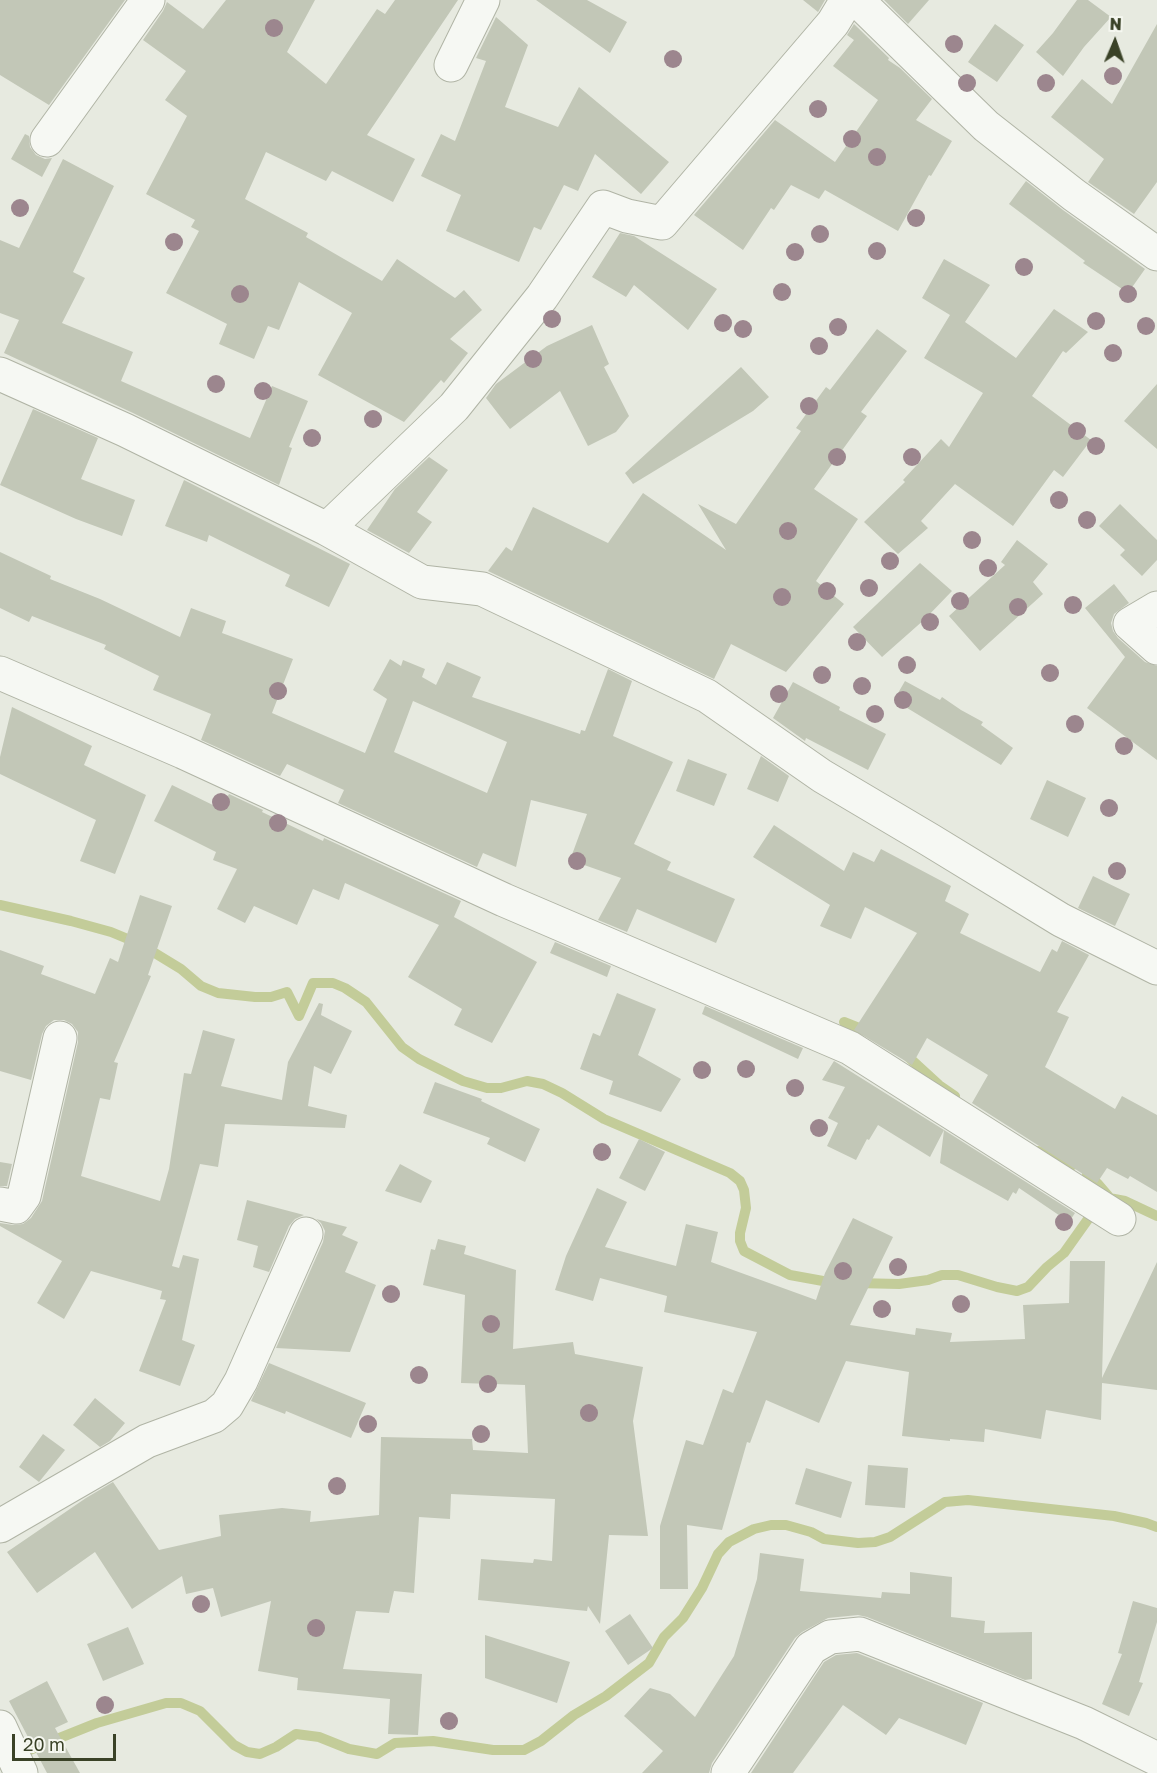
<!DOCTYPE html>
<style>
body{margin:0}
#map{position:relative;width:1157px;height:1773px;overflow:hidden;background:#e7eae0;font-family:"Golos Text",sans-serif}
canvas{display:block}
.north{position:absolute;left:1085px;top:12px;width:60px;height:60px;-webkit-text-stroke:4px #f5f7f0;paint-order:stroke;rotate:2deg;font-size:16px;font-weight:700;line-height:24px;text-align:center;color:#3a4227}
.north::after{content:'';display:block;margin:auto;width:21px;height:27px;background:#3a4227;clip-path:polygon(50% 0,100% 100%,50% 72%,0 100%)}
.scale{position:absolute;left:12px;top:1734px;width:104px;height:27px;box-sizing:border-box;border:3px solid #3a4227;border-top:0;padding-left:8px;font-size:18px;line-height:21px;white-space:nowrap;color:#3a4227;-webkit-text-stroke:4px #f5f7f0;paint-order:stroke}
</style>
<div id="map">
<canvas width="1157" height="1773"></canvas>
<div class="north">N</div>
<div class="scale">20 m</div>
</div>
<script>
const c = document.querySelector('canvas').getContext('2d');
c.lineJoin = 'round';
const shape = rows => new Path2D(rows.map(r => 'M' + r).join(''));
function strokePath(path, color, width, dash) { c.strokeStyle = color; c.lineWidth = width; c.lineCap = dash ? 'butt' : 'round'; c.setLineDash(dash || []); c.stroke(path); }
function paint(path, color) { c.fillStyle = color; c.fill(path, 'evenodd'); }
strokePath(shape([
 [0,905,71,921,111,932,140,944,181,969,201,986,218,993,255,997,271,997,287,992,299,1016,313,983,333,983,345,988,366,1002,402,1047,419,1059,463,1081,487,1088,501,1088,527,1081,543,1084,562,1093,604,1119,730,1173,740,1181,744,1190,746,1208,740,1233,740,1241,744,1251,790,1275,834,1283],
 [844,1022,869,1032],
 [903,1052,939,1085,955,1096],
 [1038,1151,1073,1165],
 [1087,1174,1098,1184,1110,1198],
 [1109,1198,1125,1201,1157,1216],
 [856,1283,899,1284,928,1280,942,1275,958,1275,997,1287,1017,1291,1028,1287,1047,1267,1064,1253,1096,1208],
 [27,1751,97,1723,166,1703,181,1703,200,1711,234,1745,247,1752,260,1754,276,1747,296,1734,319,1737,349,1749,377,1754,395,1743,433,1741,493,1750,524,1750,541,1741,574,1715,606,1696,649,1663,664,1637,683,1618,702,1588,718,1554,729,1542,754,1529,771,1525,786,1525,811,1532,824,1539,858,1543,875,1542,890,1537,945,1502,968,1500,1114,1516,1146,1523,1157,1527]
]), '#c3cc99', 10);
paint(shape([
 [0,0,125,0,49,105,0,75],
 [226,0,315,0,287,52,326,84,377,9,385,14,395,0,458,0,367,135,415,159,393,202,332,171,326,181,266,152,245,199,308,233,306,237,382,281,397,259,455,298,464,290,482,310,450,339,468,353,444,383,441,380,404,422,318,375,352,313,299,282,279,330,268,326,254,359,219,344,227,324,166,293,199,231,191,227,195,220,146,194,187,116,165,100,186,71,143,40,163,11,167,2,203,29],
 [536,0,587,0,627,22,610,53],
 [803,0,825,0,818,12],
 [884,0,929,0,908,24],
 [1077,0,1088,0,1111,17,1084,47,1063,76,1036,52,1053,33],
 [496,17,528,45,505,107,558,127,579,87,669,162,641,194,595,154,578,191,564,185,541,230,534,227,519,262,446,231,461,195,421,176,441,134,455,141,486,61,476,58],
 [854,24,889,58,888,60,900,68,932,99,916,120,952,141,931,176,929,175,898,231,825,190,819,199,791,185,774,210,771,208,743,250,694,215,775,120,835,162,878,100,833,66,854,40,847,35],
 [995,24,1024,45,997,82,968,62],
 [1157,24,1157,182,1134,214,1088,182,1104,159,1051,117,1082,79,1112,104],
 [25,134,29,136,30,147,36,155,45,159,52,158,42,177,11,159],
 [63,159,114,186,73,272,85,278,62,323,133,352,121,381,250,438,272,386,308,401,289,447,292,448,279,485,133,413,4,353,19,320,0,313,0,240,19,248],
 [1026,181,1063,210,1145,269,1128,293,1083,263,1085,261,1009,204],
 [620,233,634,236,717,289,688,330,634,285,626,297,592,277],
 [944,259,990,285,965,322,1016,358,1054,309,1088,332,1066,353,1063,351,1032,396,1091,440,1063,477,1054,470,1013,526,955,484,921,521,928,528,898,554,864,522,905,482,903,480,941,439,949,447,983,393,924,358,950,315,922,298],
 [592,325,609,364,604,367,629,416,616,432,588,446,560,391,510,429,486,398,496,384,547,346],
 [877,329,907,351,861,412,867,416,814,489,858,519,816,581,844,604,786,672,731,644,714,679,488,571,506,547,512,551,533,507,608,543,643,493,726,550,698,504,736,524,801,431,796,428,826,387,830,390],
 [741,367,769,397,753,411,633,484,625,473],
 [1157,384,1157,449,1124,421],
 [33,409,98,438,81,479,135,500,122,536,76,519,0,485],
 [429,457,448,470,417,512,432,522,409,553,367,530,395,489],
 [184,480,350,564,329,607,285,586,290,575,209,535,207,542,165,526],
 [1120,504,1157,540,1157,560,1142,576,1120,555,1125,550,1099,526],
 [1017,540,1048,564,1033,582,1043,594,980,651,949,616,1005,565,1001,562],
 [0,552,51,576,50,579,100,599,180,637,191,608,226,621,222,633,293,659,272,713,365,753,387,699,373,690,390,659,401,666,403,660,425,669,422,677,436,685,447,662,481,677,472,697,580,734,581,730,585,731,608,669,632,681,613,736,673,762,634,844,671,862,667,870,735,899,716,943,637,909,627,932,598,920,621,878,570,860,587,814,531,800,516,867,483,853,477,867,338,803,344,790,287,764,280,776,201,740,211,714,153,690,159,676,104,649,106,645,32,616,29,622,0,608],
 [413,701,507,742,487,793,394,752],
 [920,563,952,591,925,619,882,657,853,627],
 [1114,584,1129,603,1114,614,1111,623,1113,631,1118,638,1145,662,1157,666,1157,760,1087,708,1125,657,1085,608],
 [905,681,940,700,942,697,961,710,983,722,981,725,1013,748,1001,765,894,700],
 [793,682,840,707,839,710,886,734,868,770,806,738,805,741,773,718],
 [12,707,92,746,84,765,146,795,115,874,80,861,96,820,0,774,0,757],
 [761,756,789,776,778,802,747,789],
 [688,759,727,774,714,806,676,791],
 [1047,780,1086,798,1068,837,1030,819],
 [172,785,221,809,229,794,263,810,262,812,323,841,324,838,461,901,454,917,537,962,492,1043,454,1025,462,1009,408,977,439,925,345,883,339,900,313,889,297,925,254,906,245,923,217,909,237,869,213,860,216,852,154,821],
 [774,825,844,871,853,852,874,862,881,849,951,886,945,901,969,914,960,933,1040,972,1052,949,1057,952,1062,941,1089,955,1057,1012,1069,1017,1045,1067,1115,1109,1122,1096,1157,1115,1157,1192,1130,1176,1128,1179,1107,1168,1097,1183,972,1103,988,1075,927,1038,912,1065,854,1030,917,933,865,907,851,939,820,926,830,905,753,857],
 [1093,876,1130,894,1115,926,1078,908],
 [140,895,172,906,148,975,151,976,114,1062,118,1063,110,1100,100,1098,81,1176,160,1201,169,1169,184,1073,191,1074,203,1030,235,1039,221,1086,282,1100,288,1062,319,1003,323,1004,321,1015,352,1031,331,1074,314,1066,308,1106,347,1115,345,1128,225,1124,218,1167,200,1164,172,1266,179,1268,183,1255,199,1259,182,1340,195,1345,180,1386,139,1371,166,1300,160,1299,162,1291,91,1271,64,1319,37,1303,62,1261,0,1226,0,1223,13,1225,23,1224,31,1218,42,1201,78,1042,78,1032,72,1024,64,1020,54,1020,46,1026,42,1034,31,1080,0,1071,0,950,44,966,41,974,95,994,110,958,118,962],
 [555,942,611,966,607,977,550,953],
 [617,993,656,1009,638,1055,681,1079,661,1112,609,1094,613,1081,580,1069,593,1033,600,1036],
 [705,1006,803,1048,798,1059,702,1014],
 [834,1061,944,1130,930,1157,878,1125,869,1140,867,1139,856,1160,827,1146,838,1123,828,1118,845,1087,822,1080],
 [435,1082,482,1099,481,1101,540,1129,525,1162,487,1144,490,1138,423,1113],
 [944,1130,1075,1213,1069,1222,1019,1188,1016,1194,1013,1192,1008,1201,940,1163],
 [639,1139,665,1152,645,1191,619,1178],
 [0,1162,12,1164,7,1186,0,1186],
 [400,1164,432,1181,421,1203,385,1191],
 [597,1188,627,1202,605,1247,676,1266,686,1224,718,1232,711,1262,816,1300,825,1273,853,1218,893,1237,850,1325,915,1335,916,1328,952,1333,950,1342,1025,1339,1023,1305,1069,1303,1070,1261,1105,1261,1102,1378,1157,1262,1157,1390,1102,1383,1101,1420,1046,1410,1041,1439,985,1429,984,1442,950,1439,950,1441,902,1436,909,1372,846,1361,819,1423,766,1400,750,1443,747,1442,722,1530,687,1525,688,1589,660,1589,660,1526,686,1440,703,1445,723,1389,733,1393,757,1332,664,1312,667,1296,600,1278,593,1301,555,1290,566,1256],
 [247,1200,304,1215,295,1219,289,1226,269,1272,253,1267,258,1246,237,1240],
 [316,1219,347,1227,342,1235,358,1242,345,1272,376,1285,350,1352,276,1348,323,1242,325,1231,321,1223],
 [438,1239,466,1246,464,1254,516,1270,513,1349,573,1342,575,1354,643,1367,633,1421,648,1536,609,1535,600,1624,588,1606,587,1611,478,1600,481,1559,533,1563,534,1559,552,1561,555,1499,451,1494,450,1519,419,1517,414,1593,394,1591,389,1613,356,1611,343,1669,422,1674,418,1735,388,1734,390,1699,297,1690,298,1678,258,1671,271,1601,221,1617,213,1588,186,1594,182,1576,132,1609,95,1552,37,1593,7,1552,86,1498,113,1482,159,1550,221,1536,219,1515,282,1508,311,1511,310,1522,379,1515,381,1437,472,1439,473,1450,528,1453,525,1385,461,1383,465,1295,423,1285,431,1249,435,1250],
 [269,1363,366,1403,351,1438,286,1411,285,1414,251,1401],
 [95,1398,125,1423,110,1441,100,1447,73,1425],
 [43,1434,65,1450,39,1482,19,1467],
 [868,1465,908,1468,905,1508,865,1505],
 [806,1468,852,1482,841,1518,795,1504],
 [760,1553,804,1559,800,1591,881,1598,882,1592,910,1594,910,1572,952,1577,951,1617,985,1621,984,1633,1032,1632,1032,1679,1025,1680,867,1617,858,1615,828,1618,802,1632,795,1638,712,1763,709,1773,642,1773,663,1751,624,1716,650,1688,670,1694,695,1717,734,1656,757,1579],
 [1133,1601,1157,1608,1157,1622,1139,1682,1143,1683,1129,1716,1102,1704,1122,1654,1118,1653],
 [630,1614,653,1648,628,1665,605,1631],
 [128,1627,144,1664,103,1681,87,1644],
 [485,1635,570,1662,557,1703,485,1678],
 [857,1653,983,1703,966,1745,899,1718,886,1735,843,1705,793,1773,751,1773,824,1662,836,1655],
 [47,1681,68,1722,55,1728,80,1773,47,1773,9,1701]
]), '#c2c7b7');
const street = shape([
 [857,0,986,126,1074,195,1157,254],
 [451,65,483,0],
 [47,140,148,0],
 [0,374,125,430,327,529,422,582,482,589,707,696,822,776,930,840,1061,920,1157,968],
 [327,529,454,407,542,297,603,207,627,216,662,223,833,23,847,0],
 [1157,608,1130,624,1157,648],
 [0,673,183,752,504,900,850,1048,1119,1219],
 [0,1204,16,1207,24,1196,60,1038],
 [0,1526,147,1441,214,1416,227,1405,241,1381,306,1234],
 [0,1727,21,1773],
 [728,1773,811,1648,830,1637,860,1634,1084,1723,1157,1759]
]);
strokePath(street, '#b0b4a5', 35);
strokePath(street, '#f6f8f3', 33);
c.fillStyle = '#9c868e';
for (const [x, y] of [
 [274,28],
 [954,44],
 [673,59],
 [1113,76],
 [967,83],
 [1046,83],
 [818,109],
 [852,139],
 [877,157],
 [20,208],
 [916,218],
 [820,234],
 [174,242],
 [877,251],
 [795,252],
 [1024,267],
 [782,292],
 [240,294],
 [1128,294],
 [552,319],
 [1096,321],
 [723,323],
 [1146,326],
 [838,327],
 [743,329],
 [819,346],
 [1113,353],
 [533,359],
 [216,384],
 [263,391],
 [809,406],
 [373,419],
 [1077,431],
 [312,438],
 [1096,446],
 [837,457],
 [912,457],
 [1059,500],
 [1087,520],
 [788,531],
 [972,540],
 [890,561],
 [988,568],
 [869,588],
 [827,591],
 [782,597],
 [960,601],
 [1073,605],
 [1018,607],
 [930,622],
 [857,642],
 [907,665],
 [1050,673],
 [822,675],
 [862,686],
 [278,691],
 [779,694],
 [903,700],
 [875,714],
 [1075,724],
 [1124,746],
 [221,802],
 [1109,808],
 [278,823],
 [577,861],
 [1117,871],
 [746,1069],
 [702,1070],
 [795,1088],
 [819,1128],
 [602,1152],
 [1064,1222],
 [898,1267],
 [843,1271],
 [391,1294],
 [961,1304],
 [882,1309],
 [491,1324],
 [419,1375],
 [488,1384],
 [589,1413],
 [368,1424],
 [481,1434],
 [337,1486],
 [201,1604],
 [316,1628],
 [105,1705],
 [449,1721]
]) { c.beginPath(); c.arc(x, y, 9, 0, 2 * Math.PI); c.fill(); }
</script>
